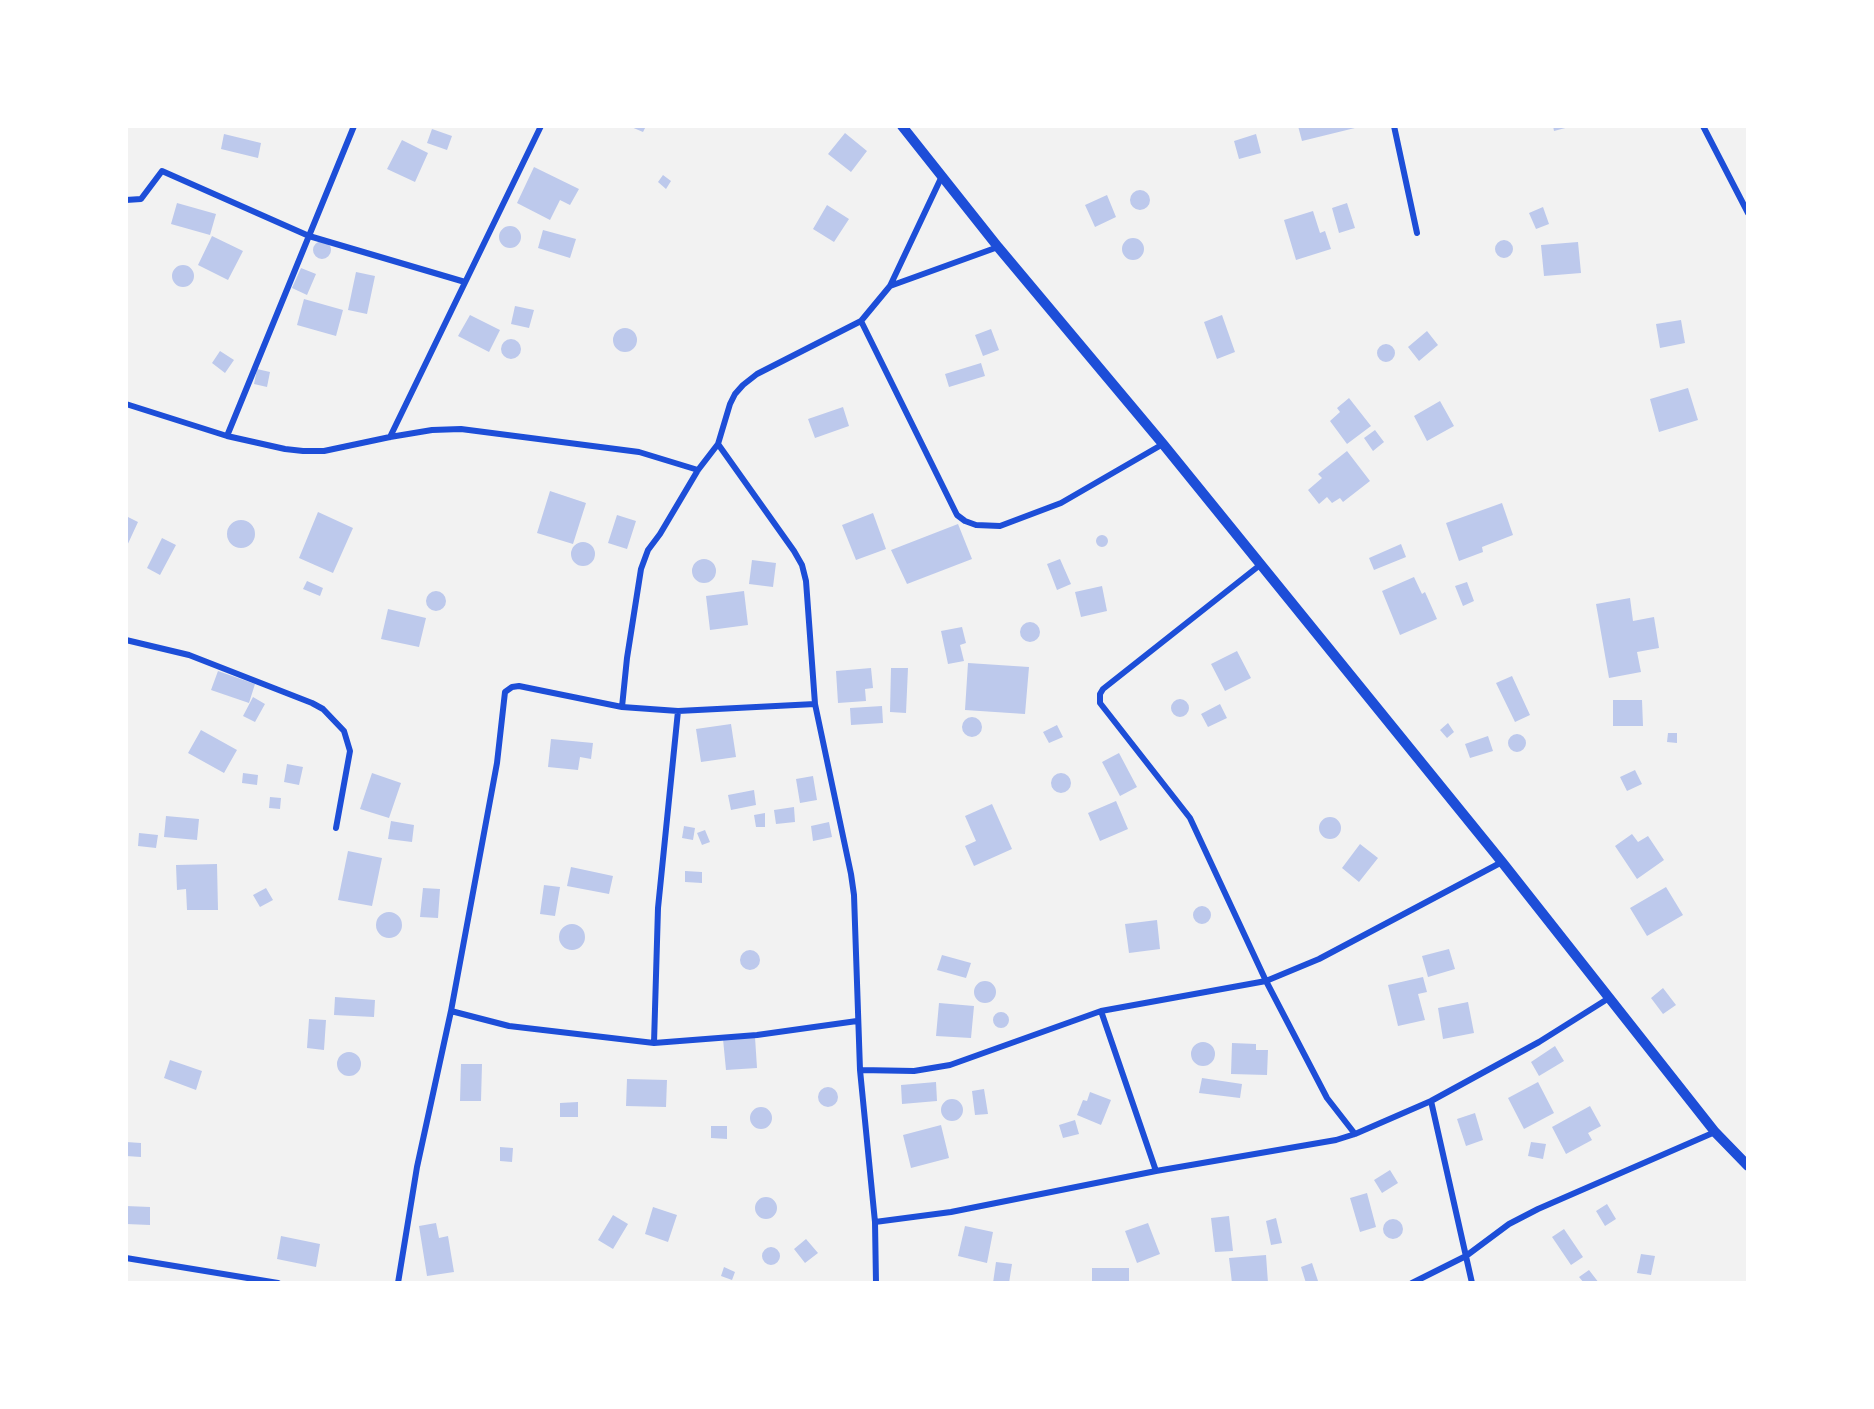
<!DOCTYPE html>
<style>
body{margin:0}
#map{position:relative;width:1874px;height:1409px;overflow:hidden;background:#f2f2f2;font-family:Arial,sans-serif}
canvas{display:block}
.frame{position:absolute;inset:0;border:128px solid #fff;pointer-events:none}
</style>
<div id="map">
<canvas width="1874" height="1409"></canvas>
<div class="frame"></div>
</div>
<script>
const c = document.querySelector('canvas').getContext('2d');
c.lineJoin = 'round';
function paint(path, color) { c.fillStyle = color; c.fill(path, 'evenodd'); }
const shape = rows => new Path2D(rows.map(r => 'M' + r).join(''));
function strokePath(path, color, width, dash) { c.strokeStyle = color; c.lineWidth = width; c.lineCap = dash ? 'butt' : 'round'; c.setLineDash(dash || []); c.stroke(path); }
paint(shape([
 [629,126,646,126,643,132],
 [1298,126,1359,126,1359,127,1302,141],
 [1553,126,1569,126,1569,127,1554,131],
 [432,129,452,136,447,150,427,143],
 [845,133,867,151,851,172,828,154],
 [224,134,261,143,258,158,221,149],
 [1256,134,1261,153,1239,159,1234,141],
 [402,140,428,153,415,182,387,169],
 [534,167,579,189,570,205,560,200,550,220,517,203],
 [663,175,671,181,666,189,658,182],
 '1130 200a10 10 0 1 1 20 0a10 10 0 1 1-20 0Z',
 [1107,195,1116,217,1095,227,1085,205],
 [177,203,216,214,210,235,171,224],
 [1347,203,1355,228,1339,233,1332,208],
 [827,205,849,219,834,242,813,229],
 [1543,207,1549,224,1536,229,1529,213],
 [1313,211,1320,233,1325,231,1331,249,1296,260,1284,220],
 '499 237a11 11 0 1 1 22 0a11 11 0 1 1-22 0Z',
 [543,230,576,239,570,258,538,248],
 [212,236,243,251,228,280,198,265],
 '1122 249a11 11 0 1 1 22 0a11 11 0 1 1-22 0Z',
 '1495 249a9 9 0 1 1 18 0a9 9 0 1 1-18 0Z',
 '313 250a9 9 0 1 1 18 0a9 9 0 1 1-18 0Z',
 [1578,242,1581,273,1544,276,1541,245],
 '172 276a11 11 0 1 1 22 0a11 11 0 1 1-22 0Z',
 [301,268,316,274,307,295,292,288],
 [356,272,375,276,367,314,348,310],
 [304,299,343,310,336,336,297,325],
 [515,306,534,310,529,328,511,324],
 [470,315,500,330,489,352,458,336],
 [1222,315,1235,352,1217,359,1204,322],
 [1681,320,1685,343,1660,348,1656,324],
 '613 340a12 12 0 1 1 24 0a12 12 0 1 1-24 0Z',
 [991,329,999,350,983,356,975,335],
 [1427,331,1438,345,1419,361,1408,347],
 '501 349a10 10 0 1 1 20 0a10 10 0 1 1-20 0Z',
 '1377 353a9 9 0 1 1 18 0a9 9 0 1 1-18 0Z',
 [220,351,234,360,225,373,212,363],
 [981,363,985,376,949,387,945,374],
 [257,369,270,372,267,387,254,384],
 [1688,388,1698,420,1659,432,1650,399],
 [1349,398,1371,426,1347,444,1330,421,1340,412,1337,408],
 [1440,401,1454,426,1427,441,1414,416],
 [843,407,849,426,815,438,808,419],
 [1375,430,1384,442,1373,451,1364,438],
 [1347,451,1370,481,1343,502,1340,498,1332,503,1327,497,1319,504,1308,490,1322,478,1318,474],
 [550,491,586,503,573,544,537,533],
 [1502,503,1513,535,1482,547,1483,552,1459,561,1446,523],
 [318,512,353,528,333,573,299,558],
 [873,513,886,549,856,560,842,525],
 [617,515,636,521,627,549,608,543],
 [126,516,138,522,126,548],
 '227 534a14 14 0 1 1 28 0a14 14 0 1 1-28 0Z',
 [958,524,972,559,907,584,891,550],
 '1096 541a6 6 0 1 1 12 0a6 6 0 1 1-12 0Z',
 [162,538,176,545,160,575,147,568],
 '571 554a12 12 0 1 1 24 0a12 12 0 1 1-24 0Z',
 [1401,544,1406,557,1374,570,1369,558],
 [1060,559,1071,584,1057,590,1047,564],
 '692 571a12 12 0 1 1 24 0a12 12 0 1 1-24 0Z',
 [752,560,776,563,773,587,749,584],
 [1414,577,1422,594,1425,592,1437,619,1400,635,1382,591],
 [307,581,323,588,320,596,303,589],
 [1467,582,1474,601,1463,606,1455,586],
 [1102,586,1107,611,1081,617,1075,592],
 [744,591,748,625,710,630,706,596],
 '426 601a10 10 0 1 1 20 0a10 10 0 1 1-20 0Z',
 [1630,598,1633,621,1654,617,1659,648,1637,652,1641,672,1609,678,1596,604],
 [388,609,426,618,419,647,381,639],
 '1020 632a10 10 0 1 1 20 0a10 10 0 1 1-20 0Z',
 [962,627,966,643,960,645,964,661,948,664,941,631],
 [1237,651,1251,678,1225,691,1211,664],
 [968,663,1029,667,1025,714,965,710],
 [871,668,873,688,865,689,866,701,838,703,836,671],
 [891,668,908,668,906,713,890,712],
 [218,671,255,684,249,703,211,690],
 [1512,676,1530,715,1515,722,1496,683],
 [253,697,265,704,255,722,243,716],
 '1171 708a9 9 0 1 1 18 0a9 9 0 1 1-18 0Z',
 [1613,700,1642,700,1643,726,1613,726],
 [1220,704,1227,718,1208,727,1201,714],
 [882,706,883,723,851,725,850,708],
 '962 727a10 10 0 1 1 20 0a10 10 0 1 1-20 0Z',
 [1448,723,1454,732,1447,738,1440,730],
 [731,724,736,757,701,762,696,729],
 [1057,725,1063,737,1049,743,1043,732],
 [201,730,237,750,224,773,188,753],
 [1668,733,1677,733,1677,743,1667,742],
 '1508 743a9 9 0 1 1 18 0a9 9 0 1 1-18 0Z',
 [1488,736,1493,751,1470,758,1465,744],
 [551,739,593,743,591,759,580,757,578,770,548,767],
 [1119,753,1137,787,1120,796,1102,762],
 [287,764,303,767,299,785,284,782],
 [1635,770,1642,784,1627,791,1620,777],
 '1051 783a10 10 0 1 1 20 0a10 10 0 1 1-20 0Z',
 [243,773,258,775,257,785,242,783],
 [372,773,401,783,389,818,360,809],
 [813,776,817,800,800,803,796,779],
 [754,790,756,805,731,810,728,795],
 [270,797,281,798,280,809,269,808],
 [1116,801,1128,829,1100,841,1088,813],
 [992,804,1012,849,974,866,965,846,976,841,965,816],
 [794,807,795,822,776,824,774,810],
 [765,813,765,827,756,827,754,815],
 [166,816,199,819,197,840,164,837],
 '1319 828a11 11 0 1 1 22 0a11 11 0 1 1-22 0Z',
 [391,821,414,825,412,842,388,839],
 [829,822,832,837,813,841,811,826],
 [684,826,695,828,693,840,682,838],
 [705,830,710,842,702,845,697,833],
 [139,833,158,835,156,848,138,846],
 [1632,834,1638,842,1648,836,1664,860,1637,879,1615,846],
 [1360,844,1378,858,1359,882,1342,868],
 [348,851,382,858,372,906,338,900],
 [217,864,218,910,187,910,186,889,177,890,176,865],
 [571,867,613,876,609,894,567,886],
 [685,871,702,872,702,883,685,882],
 [544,885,560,887,555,916,540,914],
 [1666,887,1683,915,1647,936,1630,908],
 [266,888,273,900,260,907,253,895],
 [423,888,440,889,438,918,420,917],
 '1193 915a9 9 0 1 1 18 0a9 9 0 1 1-18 0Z',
 '376 925a13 13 0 1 1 26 0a13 13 0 1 1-26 0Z',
 [1157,920,1160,949,1129,953,1125,924],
 '559 937a13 13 0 1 1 26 0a13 13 0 1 1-26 0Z',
 [1449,949,1455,969,1428,977,1422,956],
 '740 960a10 10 0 1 1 20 0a10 10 0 1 1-20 0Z',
 [942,955,971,963,966,978,937,970],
 [1423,977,1427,992,1418,994,1425,1020,1398,1026,1388,985],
 '974 992a11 11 0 1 1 22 0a11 11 0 1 1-22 0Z',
 [1663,988,1676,1005,1663,1014,1651,998],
 [335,997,375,1000,374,1017,334,1015],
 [1468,1002,1474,1033,1443,1039,1438,1008],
 [939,1003,974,1006,971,1038,936,1036],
 '993 1020a8 8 0 1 1 16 0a8 8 0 1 1-16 0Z',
 [309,1019,326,1020,324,1050,307,1048],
 [755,1037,757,1068,726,1070,723,1039],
 '1191 1054a12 12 0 1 1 24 0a12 12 0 1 1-24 0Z',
 [1232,1043,1256,1044,1256,1050,1268,1050,1267,1075,1231,1074],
 [1555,1046,1564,1061,1539,1076,1531,1062],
 '337 1064a12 12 0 1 1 24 0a12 12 0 1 1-24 0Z',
 [170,1060,202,1071,196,1090,164,1078],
 [461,1064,482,1064,481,1101,460,1101],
 [1202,1078,1242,1084,1240,1098,1199,1093],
 [627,1079,667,1080,666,1107,626,1106],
 [936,1082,937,1101,902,1104,901,1085],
 [1538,1082,1554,1113,1524,1129,1508,1098],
 '818 1097a10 10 0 1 1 20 0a10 10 0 1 1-20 0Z',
 [984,1089,988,1114,975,1115,972,1091],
 [1090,1092,1111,1100,1101,1125,1077,1115,1083,1100,1087,1101],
 '941 1110a11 11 0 1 1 22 0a11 11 0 1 1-22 0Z',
 [578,1102,578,1117,560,1117,560,1103],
 [1590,1106,1601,1126,1588,1133,1592,1140,1566,1154,1552,1127],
 '750 1118a11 11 0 1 1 22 0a11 11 0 1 1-22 0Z',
 [1475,1113,1483,1140,1466,1146,1457,1119],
 [1075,1120,1079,1134,1063,1138,1059,1125],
 [941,1125,949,1158,911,1168,903,1135],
 [711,1126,727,1126,727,1139,711,1138],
 [126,1142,141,1143,141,1157,126,1156],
 [1531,1142,1546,1144,1543,1159,1528,1156],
 [500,1147,513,1148,512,1162,500,1161],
 [1390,1170,1398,1183,1382,1193,1374,1180],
 [1367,1193,1376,1227,1360,1232,1350,1198],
 '755 1208a11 11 0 1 1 22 0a11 11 0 1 1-22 0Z',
 [1607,1204,1616,1219,1605,1226,1596,1211],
 [126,1206,150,1207,150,1225,126,1224],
 [653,1207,677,1215,668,1242,645,1234],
 [613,1215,628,1224,613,1249,598,1240],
 [1229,1216,1233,1251,1215,1252,1211,1218],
 [1276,1218,1282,1243,1271,1245,1266,1221],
 '1383 1229a10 10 0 1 1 20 0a10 10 0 1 1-20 0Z',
 [436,1223,439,1238,448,1236,454,1272,427,1276,419,1226],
 [1148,1223,1160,1254,1137,1263,1125,1231],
 [965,1226,993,1232,987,1263,958,1256],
 [1564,1229,1583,1257,1571,1265,1552,1237],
 [281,1236,320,1244,316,1267,277,1259],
 [806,1239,818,1253,805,1263,794,1249],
 '762 1256a9 9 0 1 1 18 0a9 9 0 1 1-18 0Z',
 [1641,1254,1655,1256,1651,1275,1637,1273],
 [1266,1255,1268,1283,1232,1283,1229,1258],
 [996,1262,1012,1264,1009,1283,993,1283],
 [1312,1263,1318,1281,1306,1283,1301,1267],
 [724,1267,735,1272,732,1280,721,1276],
 [1092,1268,1129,1268,1129,1283,1092,1283],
 [1589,1270,1599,1283,1584,1283,1579,1277]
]), '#bdc9ec');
strokePath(shape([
 [1394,126,1417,233],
 [1703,126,1748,213],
 [126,200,141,199,162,171,309,236,465,282],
 [890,286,998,247],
 [861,321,957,515,965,521,976,525,1000,526,1061,503,1163,444],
 [126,404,227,436,285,449,303,451,324,451,390,437,432,430,461,429,639,452,698,470],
 [227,436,354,126],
 [390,437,541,126],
 [718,444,794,551,802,565,806,581,815,704,851,874,854,895,860,1070,875,1222,876,1283],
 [1260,565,1103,689,1100,694,1100,703,1190,818,1266,981,1327,1098,1355,1134],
 [126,640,189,655,312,703,323,709,344,731,350,751,336,828],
 [815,704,678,711,622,707,627,658,641,569,648,550,660,534,698,470,718,444,730,404,735,394,743,385,757,374,861,321,890,286,942,176],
 [451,1011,497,763,505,692,512,687,519,686,622,707],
 [1101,1011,1156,1171],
 [654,1043,658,908,678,711],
 [860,1070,914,1071,950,1065,1101,1011,1266,981,1319,959,1502,862],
 [1431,1101,1472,1283],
 [875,1222,951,1212,1156,1171,1336,1140,1355,1134,1431,1101,1539,1042,1609,998],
 [126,1258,278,1283],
 [398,1283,417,1167,451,1011,509,1026,654,1043,757,1035,857,1021],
 [1412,1283,1466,1256,1509,1224,1538,1209,1715,1132]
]), '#1d4ed8', 6);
strokePath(shape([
 [902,126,998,247,1163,444,1502,862,1715,1132,1748,1166]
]), '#1d4ed8', 10);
</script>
